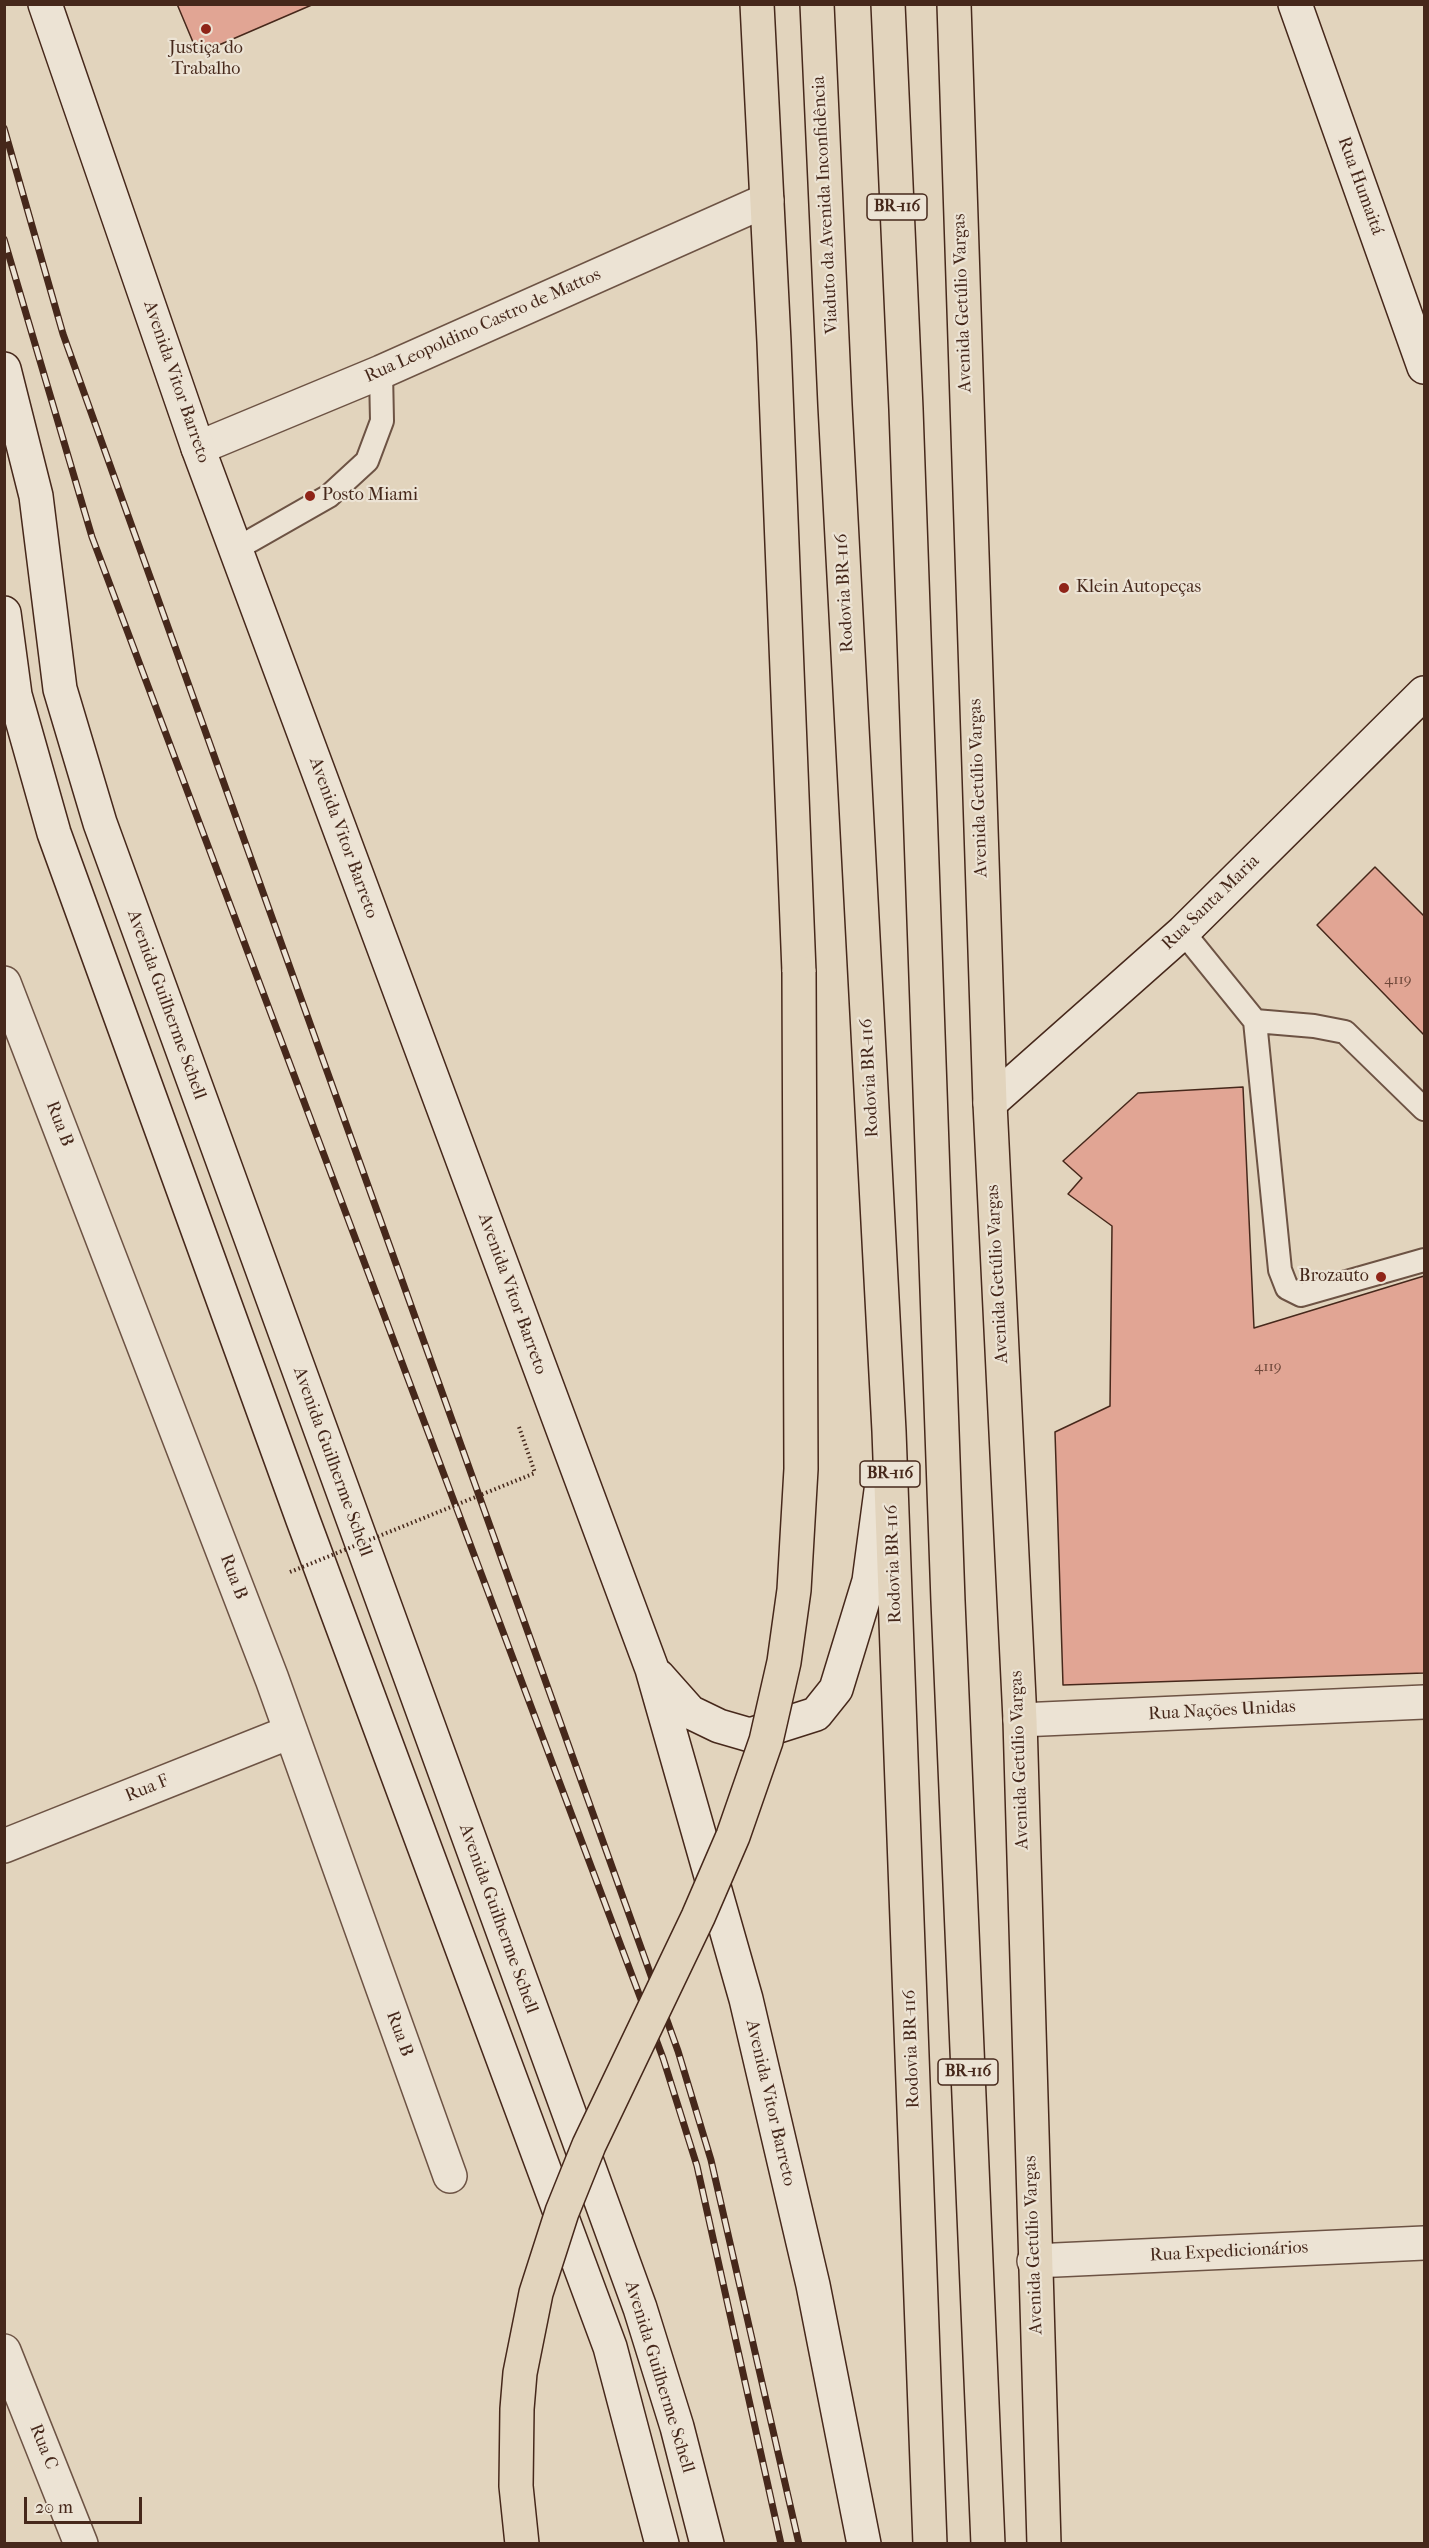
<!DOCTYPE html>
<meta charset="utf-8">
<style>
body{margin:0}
#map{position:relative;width:1429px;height:2548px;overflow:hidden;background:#e2d4bd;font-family:"IM FELL French Canon",serif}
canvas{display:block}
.frame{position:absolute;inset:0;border:6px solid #46281b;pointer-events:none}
.scale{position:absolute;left:24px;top:2497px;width:118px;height:27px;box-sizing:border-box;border:3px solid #46281b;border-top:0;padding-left:8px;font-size:18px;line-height:21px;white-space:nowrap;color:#46281b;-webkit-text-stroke:4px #ece3d4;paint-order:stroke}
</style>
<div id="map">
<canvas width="1429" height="2548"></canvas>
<div class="frame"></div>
<div class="scale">20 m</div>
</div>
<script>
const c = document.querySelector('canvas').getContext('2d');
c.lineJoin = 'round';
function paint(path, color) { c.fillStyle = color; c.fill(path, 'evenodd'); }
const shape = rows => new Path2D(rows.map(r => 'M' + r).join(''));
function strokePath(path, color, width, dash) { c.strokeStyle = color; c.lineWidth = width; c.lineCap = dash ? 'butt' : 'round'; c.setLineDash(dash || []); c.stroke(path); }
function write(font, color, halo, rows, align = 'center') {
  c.font = font + ' "IM FELL French Canon",serif'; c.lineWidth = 4.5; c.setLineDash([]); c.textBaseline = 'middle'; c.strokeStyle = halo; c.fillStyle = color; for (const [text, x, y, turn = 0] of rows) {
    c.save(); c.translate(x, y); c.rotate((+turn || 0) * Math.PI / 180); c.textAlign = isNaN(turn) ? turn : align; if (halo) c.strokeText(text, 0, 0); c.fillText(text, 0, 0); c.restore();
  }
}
const building = shape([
 [177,4,314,4,198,54,177,4],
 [1375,867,1424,916,1424,1035,1317,925,1375,867],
 [1243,1087,1254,1328,1424,1276,1424,1673,1063,1685,1055,1432,1110,1406,1112,1226,1068,1194,1082,1178,1063,1161,1138,1093,1243,1087]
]);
paint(building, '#e1a594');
strokePath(building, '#46281b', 1.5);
const service = shape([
 [236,549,329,496,367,461,382,421,381,372],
 [1183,932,1255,1021,1314,1026,1345,1032,1424,1109],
 [1255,1021,1280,1270,1287,1288,1301,1295,1424,1260]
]);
const minor = shape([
 [4,983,272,1679,450,2176],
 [1020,1720,1424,1702],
 [4,1846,290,1732],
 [1034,2261,1424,2243],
 [4,2351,81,2544]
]);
const tertiary = shape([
 [198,448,381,372,767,200]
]);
const secondary = shape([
 [45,4,198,448,652,1669,746,1999,813,2285,864,2544],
 [1295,4,1424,367],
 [4,369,36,496,60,689,100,823,640,2308,677,2427,707,2544],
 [4,613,15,695,54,833,303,1520,610,2347,662,2544],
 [990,1103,1183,932,1424,693],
 [658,1676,690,1712,719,1726,750,1735,816,1714,836,1689,869,1581,882,1483]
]);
const primary = shape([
 [757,4,774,342,799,972],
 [954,4,990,1103,1020,1720,1044,2544]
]);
const motorway = shape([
 [817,4,835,405,889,1431,930,2544],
 [888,4,906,409,948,1601,988,2544]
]);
strokePath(service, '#6d5344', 26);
strokePath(minor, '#6d5344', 36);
strokePath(tertiary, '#6d5344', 36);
strokePath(secondary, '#46281b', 36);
strokePath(primary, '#46281b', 36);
strokePath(motorway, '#46281b', 36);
strokePath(shape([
 [519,1427,535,1473]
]), '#46281b', 4, [1.5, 3]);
strokePath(service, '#ece3d4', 22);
strokePath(minor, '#ece3d4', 33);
strokePath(tertiary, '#ece3d4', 33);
strokePath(secondary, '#ece3d4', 33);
strokePath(primary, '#e2d4bd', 33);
strokePath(motorway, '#e2d4bd', 33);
const rail = shape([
 [4,128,63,334,678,2051,711,2160,799,2544],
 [4,239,92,537,663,2058,697,2166,781,2544]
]);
strokePath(rail, '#46281b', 7);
strokePath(rail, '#ece3d4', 4.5, [14]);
const primaryBridge = shape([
 [522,2544,516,2486,517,2409,520,2373,536,2293,562,2212,589,2145,698,1917,733,1836,766,1741,784,1662,794,1590,801,1469,799,972]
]);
strokePath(primaryBridge, '#46281b', 36, []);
strokePath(shape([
 [290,1572,535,1473]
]), '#46281b', 4, [1.5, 3]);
strokePath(primaryBridge, '#e2d4bd', 33);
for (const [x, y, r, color] of [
 [206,29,6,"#8f2418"],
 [310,496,6,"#8f2418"],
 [1064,588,6,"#8f2418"],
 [1381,1277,6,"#8f2418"]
]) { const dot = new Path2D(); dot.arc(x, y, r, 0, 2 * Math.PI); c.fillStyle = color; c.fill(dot); strokePath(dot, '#ece3d4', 2); }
write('15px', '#6d4739', null, [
 ["4119",1398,980],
 ["4119",1268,1367]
]);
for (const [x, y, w] of [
 [897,207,60],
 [890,1474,60],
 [968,2072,60]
]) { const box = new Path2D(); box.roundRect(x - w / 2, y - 13, w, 26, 4.5); c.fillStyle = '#ece3d4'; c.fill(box); strokePath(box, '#46281b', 1.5); }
write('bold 16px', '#46281b', null, [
 ["BR-116",897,207],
 ["BR-116",890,1474],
 ["BR-116",968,2072]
]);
write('18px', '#46281b', '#ece3d4', [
 ["Justiça do",206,49,"center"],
 ["Trabalho",206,70,"center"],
 ["Posto Miami",322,496],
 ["Klein Autopeças",1076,588],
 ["Brozauto",1369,1277,"right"]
], 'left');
write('18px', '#46281b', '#ece3d4', [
 ["Rua Humaitá",1360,186,70],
 ["Viaduto da Avenida Inconfidência",826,205,-93],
 ["Avenida Getúlio Vargas",963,303,-92],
 ["Rua Leopoldino Castro de Mattos",483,326,-24],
 ["Avenida Vitor Barreto",176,382,71],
 ["Rodovia BR-116",845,593,-93],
 ["Avenida Getúlio Vargas",979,788,-92],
 ["Avenida Vitor Barreto",343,838,70],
 ["Rua Santa Maria",1211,903,-44],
 ["Avenida Guilherme Schell",166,1005,70],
 ["Rodovia BR-116",870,1078,-93],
 ["Rua B",59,1124,69],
 ["Avenida Getúlio Vargas",998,1274,-93],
 ["Avenida Vitor Barreto",512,1294,70],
 ["Avenida Guilherme Schell",332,1462,70],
 ["Rodovia BR-116",894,1564,-92],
 ["Rua B",233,1577,69],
 ["Rua Nações Unidas",1222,1711,-3],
 ["Avenida Getúlio Vargas",1020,1760,-92],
 ["Rua F",147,1789,-22],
 ["Avenida Guilherme Schell",498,1919,70],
 ["Rua B",399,2034,70],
 ["Rodovia BR-116",912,2049,-92],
 ["Avenida Vitor Barreto",770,2103,77],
 ["Avenida Getúlio Vargas",1034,2245,-92],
 ["Rua Expedicionários",1229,2252,-3],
 ["Avenida Guilherme Schell",659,2377,73],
 ["Rua C",43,2447,68]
]);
</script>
